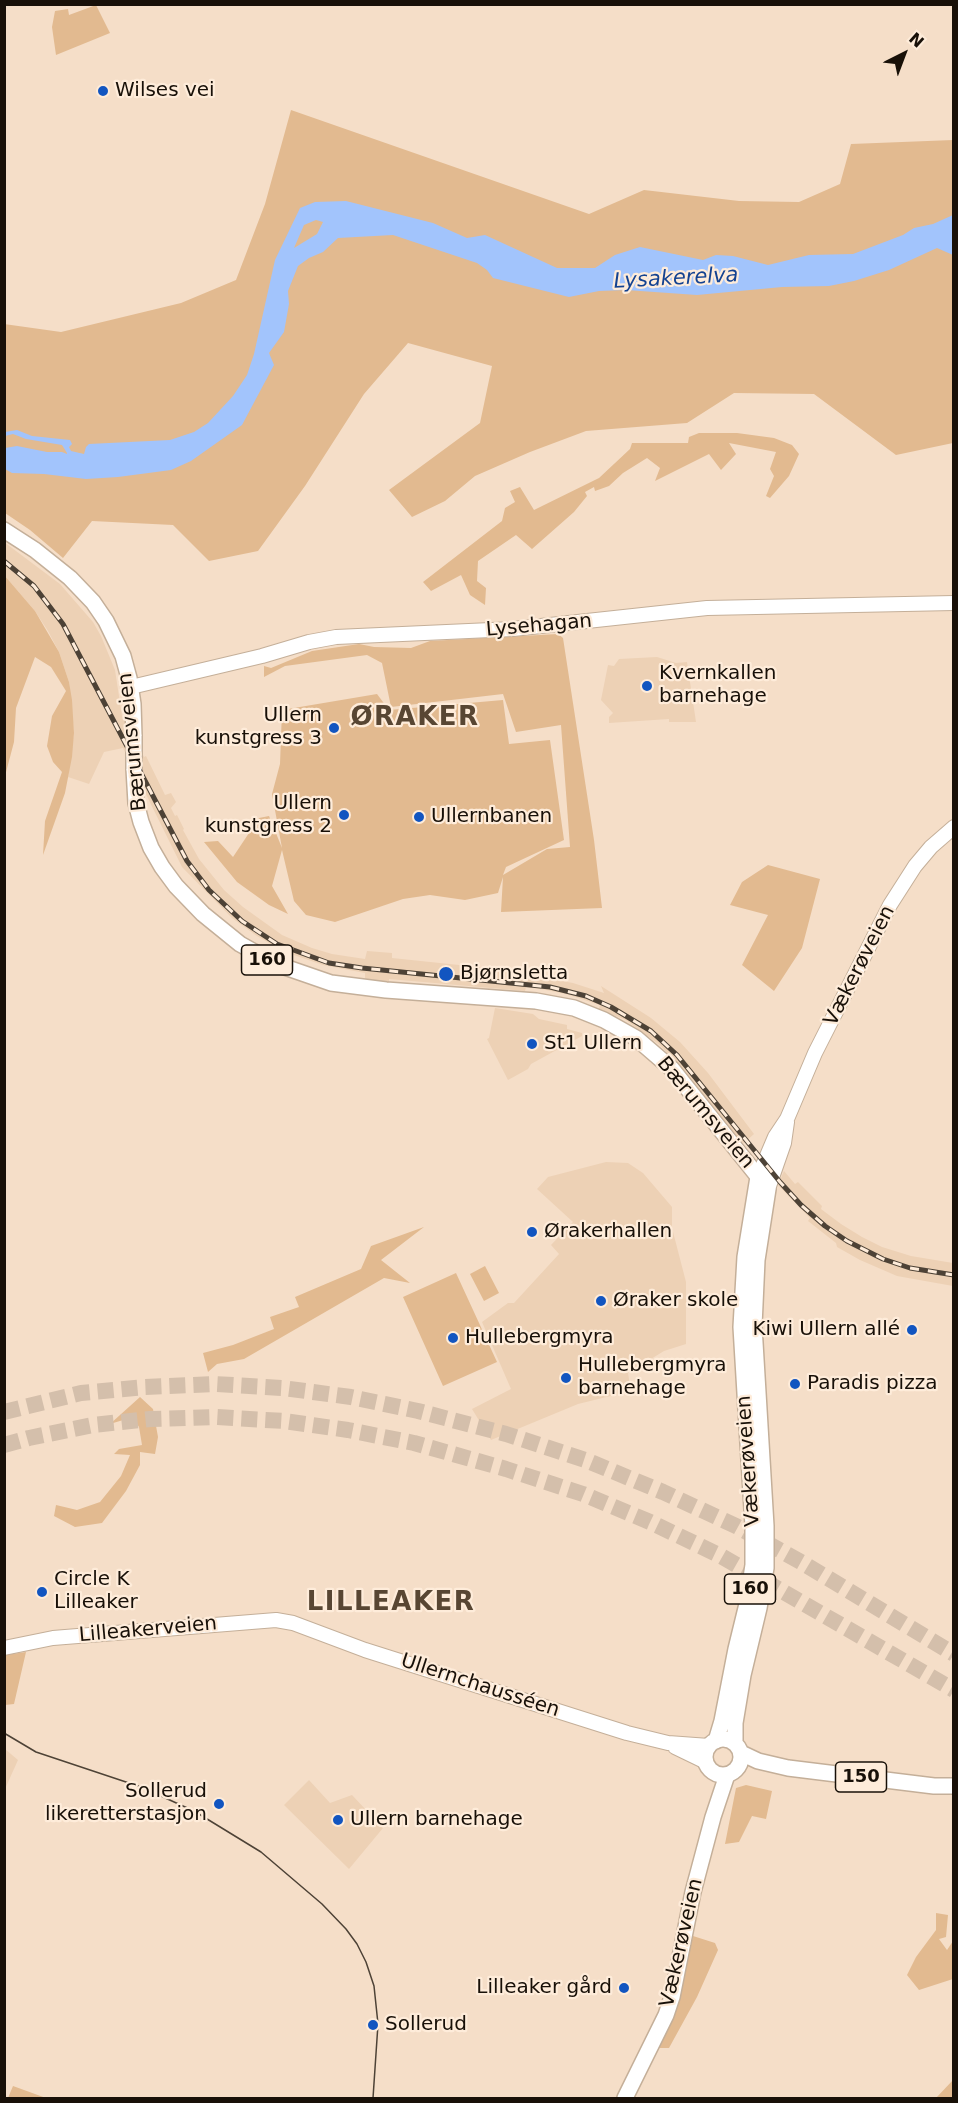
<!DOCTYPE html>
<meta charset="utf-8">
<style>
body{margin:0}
#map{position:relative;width:958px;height:2103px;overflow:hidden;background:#f5dec8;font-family:"DejaVu Sans",sans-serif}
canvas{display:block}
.frame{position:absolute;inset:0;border:6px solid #181008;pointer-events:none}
.north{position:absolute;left:874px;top:24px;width:60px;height:60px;-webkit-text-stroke:4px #feecda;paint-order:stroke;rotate:42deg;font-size:16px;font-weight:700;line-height:24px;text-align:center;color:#181008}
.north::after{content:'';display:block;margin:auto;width:21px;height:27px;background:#181008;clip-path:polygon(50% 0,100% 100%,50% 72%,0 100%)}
</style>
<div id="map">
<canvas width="958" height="2103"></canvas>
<div class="frame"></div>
<div class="north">N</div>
</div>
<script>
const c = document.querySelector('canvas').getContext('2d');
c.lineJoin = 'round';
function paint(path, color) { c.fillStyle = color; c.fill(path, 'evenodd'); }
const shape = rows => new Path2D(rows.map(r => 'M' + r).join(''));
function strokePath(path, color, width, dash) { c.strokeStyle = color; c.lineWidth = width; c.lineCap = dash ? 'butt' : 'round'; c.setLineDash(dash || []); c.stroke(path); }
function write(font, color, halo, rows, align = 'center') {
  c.font = font + ' "DejaVu Sans",sans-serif'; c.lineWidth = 4.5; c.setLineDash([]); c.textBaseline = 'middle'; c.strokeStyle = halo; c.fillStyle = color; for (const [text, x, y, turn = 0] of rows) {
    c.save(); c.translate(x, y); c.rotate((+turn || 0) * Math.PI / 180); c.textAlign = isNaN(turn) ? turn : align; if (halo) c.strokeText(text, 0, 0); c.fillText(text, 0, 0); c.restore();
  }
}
paint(shape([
 [4,542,60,584,93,622,101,636,115,670,122,716,144,757,146,756,165,795,171,793,176,802,171,808,175,816,177,815,184,829,183,830,199,859,224,890,243,907,282,935,312,948,332,954,365,959,367,951,392,953,392,958,526,972,526,975,573,983,604,993,601,986,651,1018,680,1042,708,1073,754,1134,744,1143,738,1138,688,1075,661,1046,626,1020,599,1009,600,1005,566,994,541,989,526,987,525,991,389,979,389,982,365,980,365,973,323,965,285,952,257,936,232,918,182,867,123,748,104,752,89,784,68,777,74,733,69,682,59,652,48,631,35,611,5,576],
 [657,657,676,663,687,662,696,722,669,722,669,719,609,723,609,717,613,713,601,700,608,665,614,666,619,659],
 [495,1008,533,1014,539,1019,567,1025,567,1029,582,1033,582,1036,531,1064,528,1069,508,1080,487,1039,489,1038],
 [606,1162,628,1163,643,1173,672,1207,672,1228,686,1282,686,1344,664,1351,628,1373,631,1391,578,1404,491,1440,472,1409,511,1389,482,1322,508,1303,514,1303,559,1254,551,1245,573,1222,537,1189,548,1177],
 [784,1171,795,1184,798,1182,822,1206,821,1209,841,1224,862,1237,882,1247,911,1256,953,1263,953,1286,897,1276,860,1260,837,1247,836,1243,808,1221,810,1218,778,1185],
 [5,1749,18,1760,5,1789],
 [309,1780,330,1803,352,1795,383,1828,349,1869,284,1805]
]), '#edd1b5');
paint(shape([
 [96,5,110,33,56,55,52,27,55,11,68,9,69,15],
 [291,110,589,214,644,190,739,201,799,202,840,184,851,144,953,140,953,443,896,455,814,394,734,393,687,423,586,431,530,452,475,476,445,501,412,517,389,490,480,423,492,366,408,343,364,394,305,486,258,551,209,561,173,525,92,521,63,558,30,530,5,513,4,324,61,332,181,303,236,280,265,204],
 [699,433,737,433,774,438,792,445,799,454,789,476,770,498,766,496,774,476,770,469,776,452,729,443,736,454,721,470,709,454,655,481,660,468,647,458,623,473,609,486,595,491,594,487,585,492,587,496,574,512,532,549,516,535,478,561,477,581,486,588,485,605,470,595,461,575,431,591,423,582,502,521,505,508,515,502,510,491,520,487,534,510,599,478,630,449,632,443,688,443,689,437],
 [5,576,35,611,59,652,69,682,72,700,74,733,72,757,65,793,43,855,45,821,62,772,53,762,47,746,52,716,66,691,51,667,35,657,16,708,14,742,5,776],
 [558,634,563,638,594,840,602,908,501,912,503,877,498,893,465,900,430,895,403,899,335,922,306,915,294,901,282,850,272,886,288,914,269,905,237,882,204,842,218,841,233,857,259,818,269,816,282,848,272,794,280,764,282,710,377,694,389,710,503,700,509,744,550,740,564,840,506,867,503,875,547,849,570,847,561,725,516,732,503,694,391,707,382,663,367,655,285,666,264,677,264,666,271,668,312,651,359,644,374,647,411,648,430,641],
 [768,865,820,879,802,948,774,991,742,965,768,915,730,905,742,882],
 [424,1227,381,1260,410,1283,384,1278,244,1359,217,1364,208,1372,203,1353,233,1345,274,1329,270,1317,299,1307,295,1297,361,1269,371,1246],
 [485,1266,499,1293,484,1301,470,1274],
 [456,1273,497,1362,443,1386,403,1297],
 [140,1397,153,1409,158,1437,155,1454,140,1452,140,1465,126,1491,102,1523,75,1527,54,1516,56,1505,77,1510,100,1502,121,1476,130,1455,114,1454,119,1449,142,1445,139,1427,133,1417,110,1424],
 [26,1652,14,1704,5,1705,5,1655],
 [746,1785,772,1791,766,1819,752,1816,739,1842,725,1844,736,1788],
 [936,1913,948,1915,946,1937,939,1939,947,1950,953,1941,953,1979,919,1990,907,1975,916,1957,936,1930],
 [693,1936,715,1943,718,1950,697,1997,669,2048,656,2048,676,2011],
 [953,2080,953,2098,936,2098],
 [13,2086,46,2098,8,2098]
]), '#e2ba90');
paint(shape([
 [346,201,433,223,467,238,485,235,557,268,595,268,615,255,640,247,703,260,716,255,733,256,768,265,809,255,853,254,903,235,914,228,933,224,953,215,953,255,937,248,889,270,854,281,829,286,782,287,697,295,626,290,599,291,569,297,493,278,487,270,477,263,393,235,338,238,323,252,309,258,298,266,288,291,289,304,284,332,269,353,274,365,242,425,191,461,171,470,118,477,86,479,44,474,12,473,5,469,5,448,17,446,47,452,62,452,67,454,67,453,62,445,26,439,13,434,5,436,5,432,17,430,32,436,70,440,72,444,69,447,71,451,84,454,86,447,89,444,170,440,194,432,208,423,233,396,247,375,254,354,275,260,300,208,315,202],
 [316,220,323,222,317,234,294,248,304,225]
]), '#a2c4fc');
strokePath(shape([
 [4,1412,81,1393,145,1387,215,1384,283,1388,351,1397,418,1411,506,1434,588,1461,663,1492,736,1526,801,1562,954,1654],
 [4,1445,29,1438,93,1425,150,1419,216,1417,284,1421,348,1430,414,1443,506,1469,583,1494,650,1522,721,1556,954,1690]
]), '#d4bfab', 16, [16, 8]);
const secondary = shape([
 [131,687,262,656,309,642,336,637,513,629,707,608,954,603],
 [758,1177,775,1137,787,1119,815,1053,890,905,915,866,931,847,954,827],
 [768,1189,784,1143,787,1122],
 [4,1648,53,1638,276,1620,293,1623,365,1650,627,1733,668,1743,709,1746],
 [675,1747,706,1762]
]);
const primary = shape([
 [4,530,35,550,70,578,93,602,106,621,123,656,129,678,133,704,134,736],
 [134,769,136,803,141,822,151,848,162,867,176,886,203,914,240,944,276,964,331,983,386,990,536,1001,574,1008,604,1020,636,1038,672,1069,768,1189,757,1260,754,1326,766,1526,766,1568,759,1608,743,1675,735,1723,735,1743],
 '705 1757a18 18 0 1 1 36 0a18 18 0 1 1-36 0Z',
 [716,1741,722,1721,736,1649,747,1604,753,1565,753,1526,741,1327,745,1257,758,1177],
 [741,1753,758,1761,788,1768,934,1786,954,1786],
 [625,2098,666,2015,672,1997,693,1892,713,1817,727,1775]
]);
strokePath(secondary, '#c4af99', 16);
strokePath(primary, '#c4af99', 18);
strokePath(secondary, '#fff', 14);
strokePath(primary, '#fff', 15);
strokePath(shape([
 [4,1733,36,1752,141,1787,194,1811,261,1852,322,1904,346,1929,357,1944,366,1962,374,1986,378,2024,373,2098]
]), '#4d4236', 1.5);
const rail = shape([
 [4,561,34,586,63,624,187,861,209,890,242,921,277,944,329,963,362,968,550,987,586,996,611,1007,651,1031,677,1055,780,1182,801,1205,825,1226,847,1241,883,1259,910,1268,954,1275]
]);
strokePath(rail, '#4d4236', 5);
strokePath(rail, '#feecda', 3, [9]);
const primaryBridge = shape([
 [134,769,134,736]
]);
strokePath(primaryBridge, '#c4af99', 18, []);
strokePath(primaryBridge, '#fff', 15);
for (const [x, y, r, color] of [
 [103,91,6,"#1255c0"],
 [647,686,6,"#1255c0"],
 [334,728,6,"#1255c0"],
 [344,815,6,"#1255c0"],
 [419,817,6,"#1255c0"],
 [446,974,8,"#1255c0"],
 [532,1044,6,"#1255c0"],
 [532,1232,6,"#1255c0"],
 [601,1301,6,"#1255c0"],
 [912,1330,6,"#1255c0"],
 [453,1338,6,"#1255c0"],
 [566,1378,6,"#1255c0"],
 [795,1384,6,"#1255c0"],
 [42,1592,6,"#1255c0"],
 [219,1804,6,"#1255c0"],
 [338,1820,6,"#1255c0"],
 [624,1988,6,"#1255c0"],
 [373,2025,6,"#1255c0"]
]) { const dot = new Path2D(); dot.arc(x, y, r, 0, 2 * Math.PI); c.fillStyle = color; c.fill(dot); strokePath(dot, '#feecda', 2); }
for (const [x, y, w] of [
 [267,960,51],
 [750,1589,51],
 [861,1777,51]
]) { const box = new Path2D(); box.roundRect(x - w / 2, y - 15, w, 30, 4.5); c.fillStyle = '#feecda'; c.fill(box); strokePath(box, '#181008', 1.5); }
write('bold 18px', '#181008', null, [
 ["160",267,960],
 ["160",750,1589],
 ["150",861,1777]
]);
write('20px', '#181008', '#feecda', [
 ["Wilses vei",115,91],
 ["Kvernkallen",659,674],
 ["barnehage",659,697],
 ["Ullern",322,716,"right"],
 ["kunstgress 3",322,739,"right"],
 ["Ullern",332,804,"right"],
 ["kunstgress 2",332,827,"right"],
 ["Ullernbanen",431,817],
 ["Bjørnsletta",460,974],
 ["St1 Ullern",544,1044],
 ["Ørakerhallen",544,1232],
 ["Øraker skole",613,1301],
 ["Kiwi Ullern allé",900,1330,"right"],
 ["Hullebergmyra",465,1338],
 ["Hullebergmyra",578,1366],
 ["barnehage",578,1389],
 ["Paradis pizza",807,1384],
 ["Circle K",54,1580],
 ["Lilleaker",54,1603],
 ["Sollerud",207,1792,"right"],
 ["likeretterstasjon",207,1815,"right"],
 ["Ullern barnehage",350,1820],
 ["Lilleaker gård",612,1988,"right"],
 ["Sollerud",385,2025]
], 'left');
write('20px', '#181008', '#feecda', [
 ["Lysehagan",539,626,-5],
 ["Bærumsveien",133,742,-96],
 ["Vækerøveien",860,966,-63],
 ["Bærumsveien",705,1113,50],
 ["Vækerøveien",749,1461,-94],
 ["Lilleakerveien",148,1630,-5],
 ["Ullernchausséen",480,1686,18],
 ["Vækerøveien",682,1943,-77]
]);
write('italic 21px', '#134291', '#feecda', [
 ["Lysakerelva",676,279,-3]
]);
c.letterSpacing = '1.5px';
write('bold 26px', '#584633', '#feecda', [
 ["ØRAKER",415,718],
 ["LILLEAKER",391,1603]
]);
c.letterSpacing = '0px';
</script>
